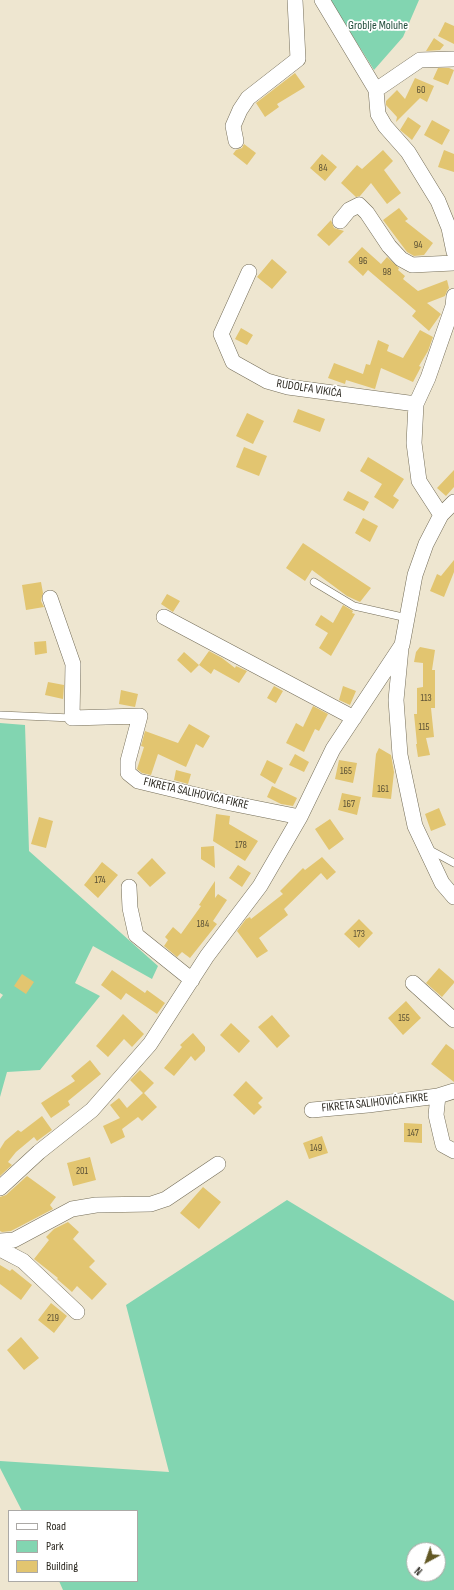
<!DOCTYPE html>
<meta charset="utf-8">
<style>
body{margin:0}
#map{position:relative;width:454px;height:1590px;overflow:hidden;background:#eee6d0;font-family:"Sofia Sans Condensed",sans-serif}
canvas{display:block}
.legend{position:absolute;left:8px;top:1510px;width:130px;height:72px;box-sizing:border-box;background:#fff;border:1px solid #aba9a6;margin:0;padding:5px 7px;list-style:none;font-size:12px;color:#2c2921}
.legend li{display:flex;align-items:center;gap:8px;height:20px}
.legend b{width:20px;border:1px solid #aba9a6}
.north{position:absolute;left:406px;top:1542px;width:40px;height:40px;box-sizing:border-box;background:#fff;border:1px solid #aba9a6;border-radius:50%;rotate:220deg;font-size:11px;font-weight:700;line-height:16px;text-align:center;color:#2c2921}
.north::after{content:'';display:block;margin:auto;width:14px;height:18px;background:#625824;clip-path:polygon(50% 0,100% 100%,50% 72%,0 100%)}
</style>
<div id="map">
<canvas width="454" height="1590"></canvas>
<ul class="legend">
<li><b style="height:5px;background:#fff"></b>Road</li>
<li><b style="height:11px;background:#82d5b1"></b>Park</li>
<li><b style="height:11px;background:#e2c570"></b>Building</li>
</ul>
<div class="north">N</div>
</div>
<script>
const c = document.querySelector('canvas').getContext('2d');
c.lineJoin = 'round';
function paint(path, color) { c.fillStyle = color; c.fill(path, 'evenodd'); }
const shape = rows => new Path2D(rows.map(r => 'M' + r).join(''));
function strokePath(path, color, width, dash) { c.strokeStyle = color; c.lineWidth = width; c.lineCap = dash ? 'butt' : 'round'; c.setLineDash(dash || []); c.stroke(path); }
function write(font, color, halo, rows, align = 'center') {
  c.font = font + ' "Sofia Sans Condensed",sans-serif'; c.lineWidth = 3.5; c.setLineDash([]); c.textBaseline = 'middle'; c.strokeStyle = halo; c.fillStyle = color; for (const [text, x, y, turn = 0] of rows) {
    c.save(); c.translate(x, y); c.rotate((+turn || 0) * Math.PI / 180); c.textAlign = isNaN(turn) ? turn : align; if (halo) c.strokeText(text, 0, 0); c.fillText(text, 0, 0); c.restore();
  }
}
paint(shape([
 [330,0,419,0,403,37,374,70],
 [0,723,25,725,29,851,158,966,152,979,93,946,75,983,100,996,40,1070,7,1072,0,1097,0,999,3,995,0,993],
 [287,1200,454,1301,454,1590,63,1590,59,1581,137,1581,137,1511,22,1511,0,1468,0,1461,169,1472,126,1305],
 [414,1550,438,1550,438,1574,414,1574]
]), '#82d5b1');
paint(shape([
 [445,22,454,26,454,44,438,36],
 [434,38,444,45,440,50,426,51],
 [438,68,449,68,454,70,448,85,433,79],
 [295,73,305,87,277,104,279,107,265,117,256,103],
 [415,78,434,86,427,102,420,98,396,122,397,117,386,105,386,101,397,90,405,99],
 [408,117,421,126,412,140,400,130],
 [432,120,450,130,442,145,424,135],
 [244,144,256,153,247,165,233,154,236,150,242,148],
 [383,150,393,161,384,170,401,193,387,204,371,183,360,196,356,197,341,183,357,165,362,169],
 [444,150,454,154,454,172,438,167],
 [322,154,337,167,325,181,310,168],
 [399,208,408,219,405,221,433,243,424,255,414,256,407,252,383,220],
 [331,220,334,228,344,231,329,246,317,235],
 [362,247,381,264,387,257,399,268,398,270,405,276,403,279,418,291,447,280,449,288,447,291,445,296,427,303,441,314,429,331,412,316,416,311,368,270,363,276,348,262],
 [272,259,287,272,272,289,257,277],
 [241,328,253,335,247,345,235,339],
 [420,330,433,337,428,351,419,366,421,367,413,382,381,368,375,389,346,380,345,384,328,378,334,363,363,374,366,364,370,365,378,340,389,345,387,351,403,358],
 [298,409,325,419,320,432,293,422],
 [247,413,264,421,253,444,236,436],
 [244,447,267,456,259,476,236,467],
 [368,457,404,479,393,496,399,500,393,509,374,497,382,484,360,471],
 [454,470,454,487,446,496,437,488],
 [348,491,369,502,364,511,343,500],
 [363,518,378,526,370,542,355,533],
 [303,543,371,588,360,602,347,596,312,570,305,581,286,568],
 [454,560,454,572,444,597,430,591,437,574,441,576],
 [41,582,43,593,41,601,44,607,26,610,22,585],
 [167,594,180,601,173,612,161,604],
 [343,605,353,611,352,613,355,614,331,656,319,648,328,633,315,625,321,615,333,623],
 [46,641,47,653,35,655,34,642],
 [420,647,435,650,432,670,435,670,435,708,431,708,434,737,426,738,430,755,418,757,416,744,417,744,414,714,417,714,417,688,423,687,423,663,414,662,416,652],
 [209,651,222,658,235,668,236,666,247,671,239,683,214,669,211,674,199,665],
 [184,652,199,665,191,673,177,660],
 [48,682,64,685,63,699,45,695],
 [274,686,283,691,276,703,267,698],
 [343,686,356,691,350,705,339,700],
 [121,690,138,694,135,707,119,704],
 [313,706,328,714,319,731,315,729,304,752,286,743,296,723,303,727],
 [189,724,210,736,203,748,196,744,186,767,158,754,151,775,142,773,137,769,144,747,141,746,145,731,178,743],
 [379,748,391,755,394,772,391,799,372,797,376,754],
 [295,754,309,762,304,772,289,765],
 [267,760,283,768,275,784,260,775],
 [339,760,357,763,353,783,335,779],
 [176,770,191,774,188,784,174,780],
 [272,786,297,798,293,806,281,804,267,797],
 [342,793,361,797,357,815,338,810],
 [439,808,446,825,431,831,425,814],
 [216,814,230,816,229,824,258,841,245,861,213,841],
 [39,817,53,821,46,848,31,844],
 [330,819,344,839,329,850,315,829],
 [214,846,215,868,201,859,201,847],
 [322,857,336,872,327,880,321,873,284,909,288,915,259,938,268,951,257,958,237,931,246,919,250,917,251,919,283,894,280,891,303,868,305,870],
 [152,858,166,873,150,887,137,873],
 [102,862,118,875,98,898,84,885],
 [238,865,251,873,242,887,229,878],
 [215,881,215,898,218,894,227,900,213,921,217,924,190,958,182,952,177,957,164,946,168,940,165,937,173,927,181,934,201,906,199,905],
 [359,919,373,933,359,948,344,934],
 [439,968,454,981,454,983,442,997,426,983],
 [112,970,145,993,147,990,165,1003,157,1014,126,993,121,1000,101,985],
 [22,974,34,982,26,994,14,986],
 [406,1001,421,1018,403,1035,388,1018],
 [123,1014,144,1034,132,1047,124,1039,108,1057,96,1046],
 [272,1015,290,1036,277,1048,258,1027],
 [231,1023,250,1041,239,1053,220,1035],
 [193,1033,205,1047,205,1051,195,1061,191,1056,174,1076,164,1068,182,1047,180,1045],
 [446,1044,454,1050,454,1082,431,1064],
 [90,1060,101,1074,68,1101,70,1105,51,1118,41,1103,75,1081,71,1076],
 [140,1070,154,1083,144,1093,157,1107,142,1121,138,1117,122,1129,125,1137,111,1144,103,1126,120,1118,110,1105,119,1098,127,1108,143,1093,130,1080],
 [246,1081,263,1098,258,1103,262,1107,254,1115,233,1095],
 [42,1116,52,1130,37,1141,34,1137,16,1152,8,1162,12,1165,0,1176,0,1149,5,1141,18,1130,21,1132],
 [404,1123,422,1124,422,1143,404,1142],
 [322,1136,328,1153,309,1159,303,1143],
 [90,1157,96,1180,73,1186,67,1163],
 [27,1176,56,1197,50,1205,53,1209,11,1231,2,1232,0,1231,0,1197,6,1195],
 [203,1187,221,1202,199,1229,180,1213],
 [68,1222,79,1232,73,1239,95,1261,89,1267,107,1284,92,1300,77,1286,72,1292,57,1279,58,1278,34,1259,49,1240,46,1237,54,1229],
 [0,1265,10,1271,12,1269,32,1285,21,1300,0,1284],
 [51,1303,67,1316,54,1333,38,1320],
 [21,1337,39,1358,24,1370,7,1350]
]), '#e2c570');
const service = shape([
 [314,582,354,606,407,618],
 [0,715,72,718],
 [430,850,454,863]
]);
const minor = shape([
 [322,0,376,90,378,114,385,126,408,152,438,201,449,228,454,252],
 [376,90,420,60,454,59],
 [236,141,233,126,240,110,248,98,298,59,295,0],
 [340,221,349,210,359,205,367,213,389,246,401,259,412,265,454,263],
 [249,272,221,334,233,362,267,381,288,387,416,404],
 [441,515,419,481,414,443,416,404,428,378,453,306,454,296],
 [50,598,73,664,72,718,140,716,128,761,128,773,138,781,225,802,300,817],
 [164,617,354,718],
 [401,648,396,700,400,755,415,826,442,883,454,897],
 [129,887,130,908,136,935,192,980],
 [413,983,454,1020],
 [438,1096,436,1115,443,1145,454,1151],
 [312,1110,368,1105,438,1096,454,1091],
 [0,1188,39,1152,92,1110,150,1044,207,956,260,886,300,817,333,749,402,645,415,575,426,544,441,515,454,502],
 [0,1241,14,1240,72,1209,96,1205,151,1204,166,1199,218,1164],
 [0,1249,23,1261,77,1312]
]);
strokePath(service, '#746d58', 8);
strokePath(minor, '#746d58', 16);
strokePath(service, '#fff', 7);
strokePath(minor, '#fff', 15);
write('10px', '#5a5035', null, [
 ["60",421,90],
 ["84",323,168],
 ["94",418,245],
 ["96",363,261],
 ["98",387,272],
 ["113",426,698],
 ["115",424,727],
 ["165",346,771],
 ["161",383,789],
 ["167",349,804],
 ["178",241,845],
 ["174",100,880],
 ["184",203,924],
 ["173",359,934],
 ["155",404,1018],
 ["147",413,1133],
 ["149",316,1148],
 ["201",82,1171],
 ["219",53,1318]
]);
write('12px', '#224c3b', '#fff', [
 ["Groblje Moluhe",378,26]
]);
write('12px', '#2c2921', '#fff', [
 ["RUDOLFA VIKIĆA",309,389,9],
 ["FIKRETA SALIHOVIĆA FIKRE",196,794,13],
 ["FIKRETA SALIHOVIĆA FIKRE",375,1103,-6]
]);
</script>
